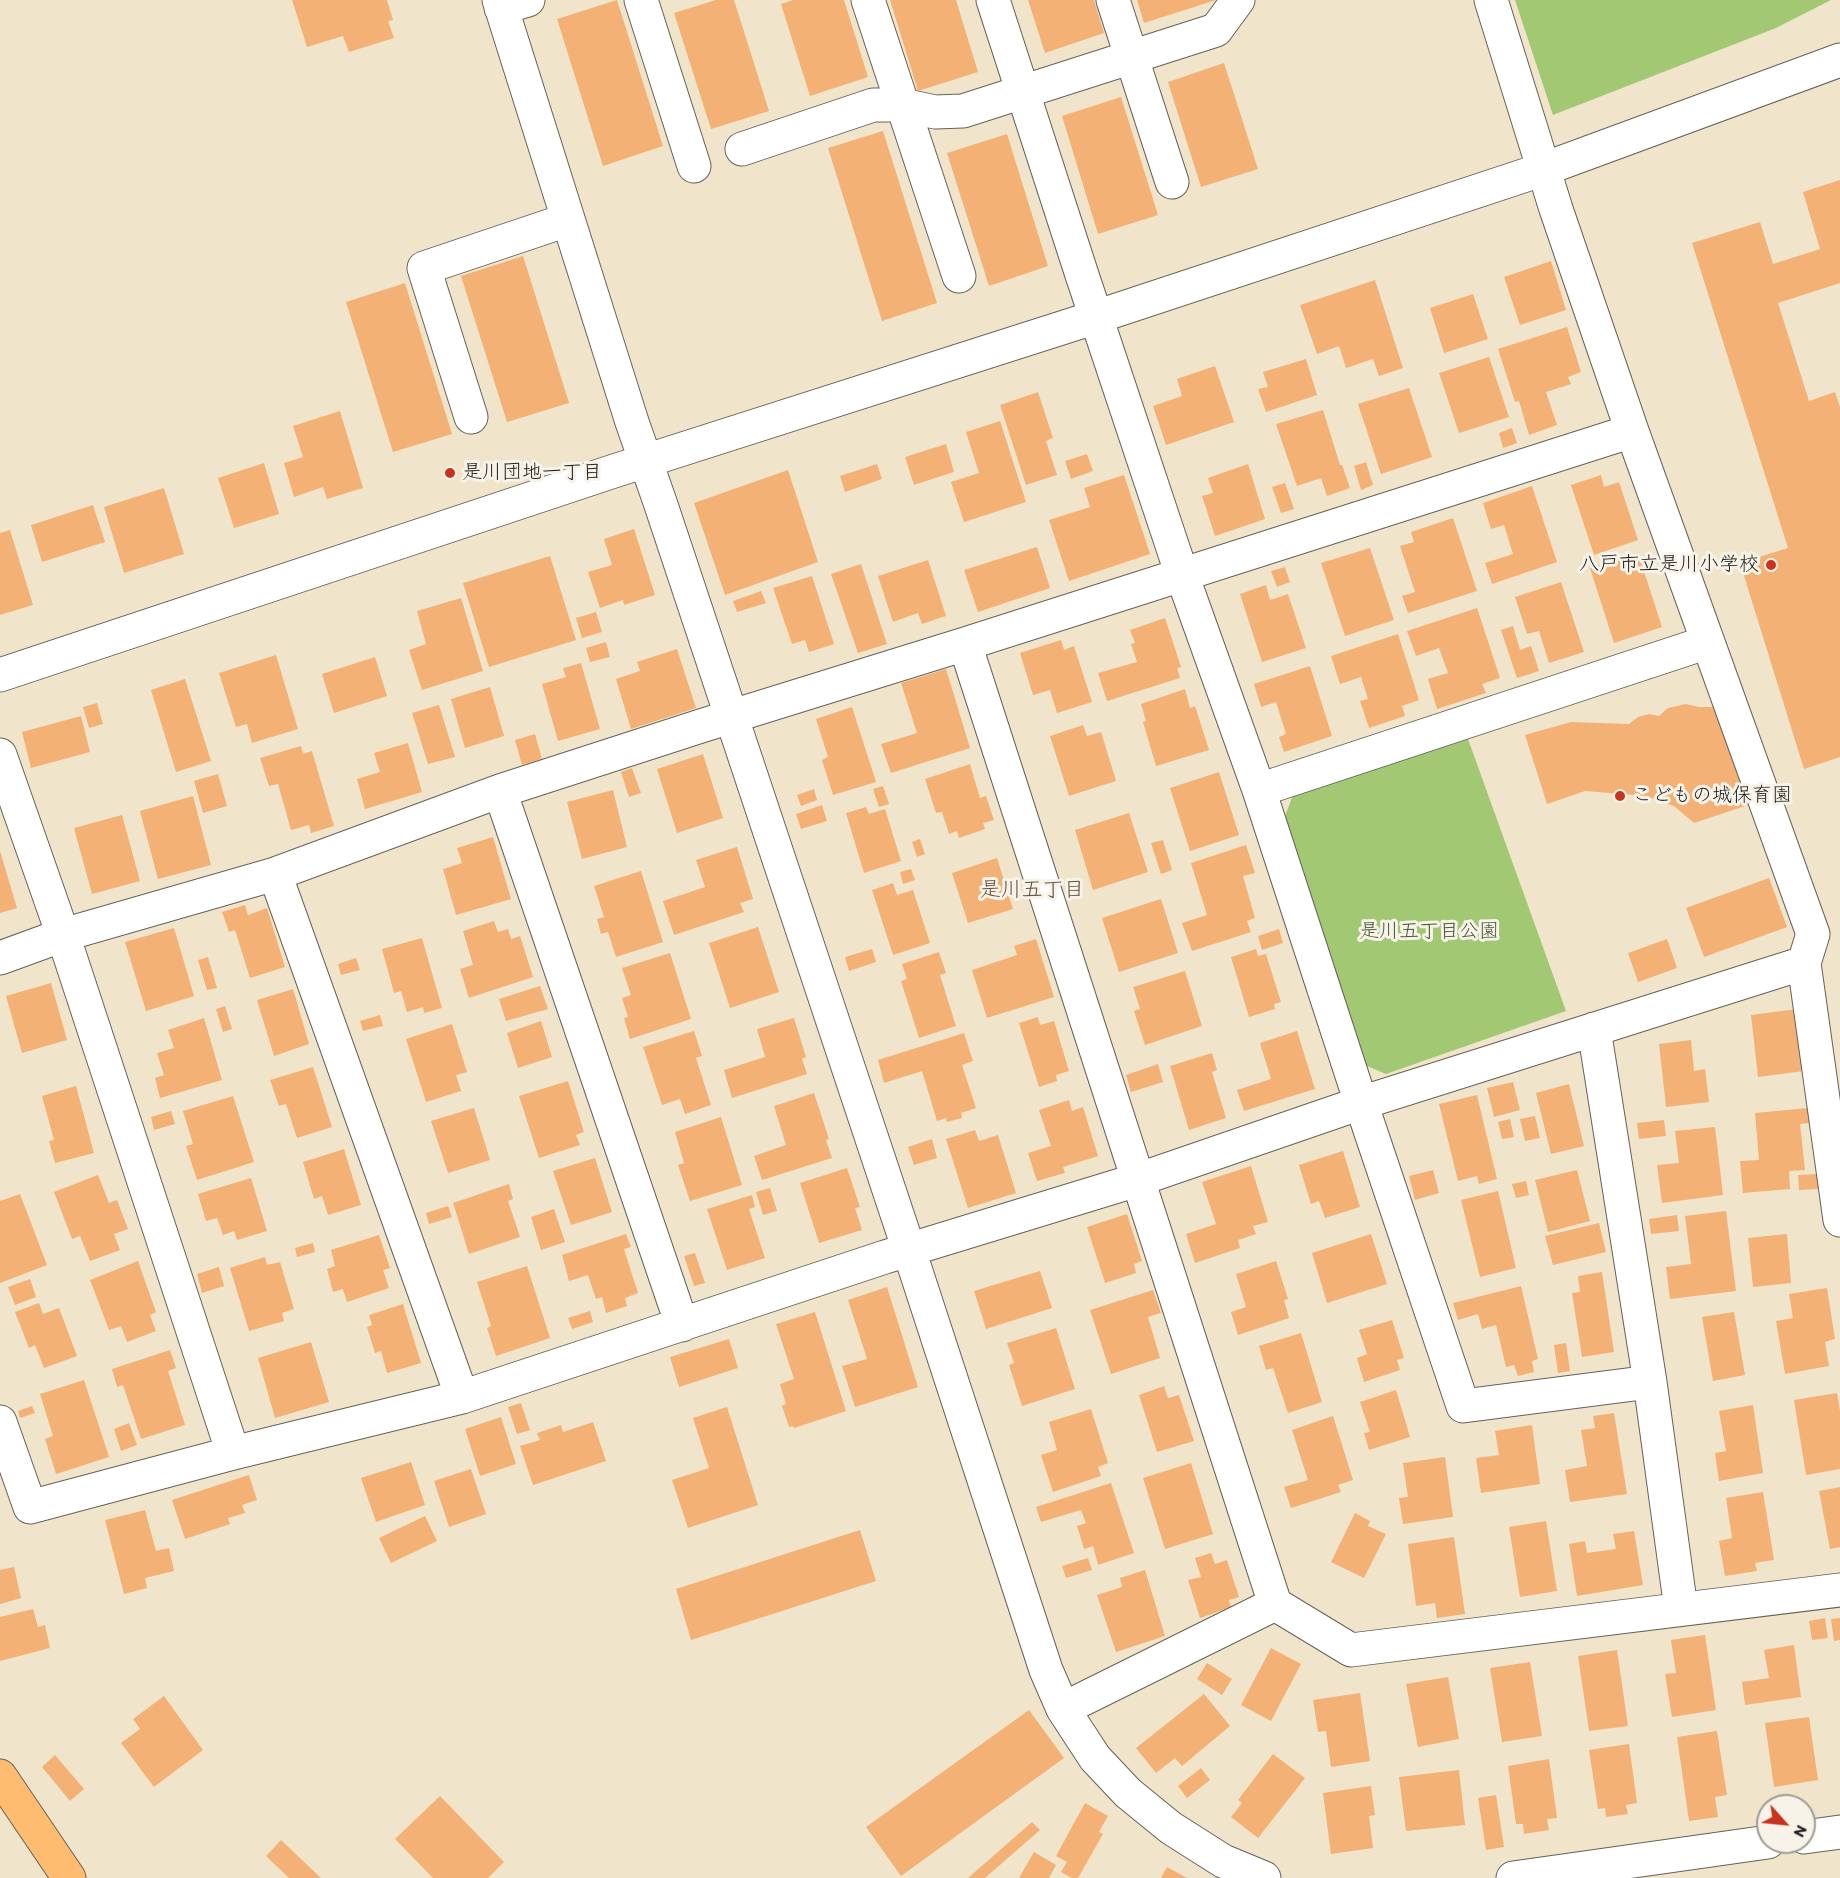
<!DOCTYPE html>
<meta charset="utf-8">
<style>
body{margin:0}
#map{position:relative;width:1840px;height:1878px;overflow:hidden;background:#f0e5cb;font-family:Itim,sans-serif}
canvas{display:block}
.north{position:absolute;left:1756px;top:1794px;width:60px;height:60px;box-sizing:border-box;background:#f7f3e8;border:2px solid #9f9d96;border-radius:50%;rotate:117deg;font-size:16px;font-weight:700;line-height:24px;text-align:center;color:#1c1c1c}
.north::after{content:'';display:block;margin:auto;width:21px;height:27px;background:#c8321e;clip-path:polygon(50% 0,100% 100%,50% 72%,0 100%)}
</style>
<div id="map">
<canvas width="1840" height="1878"></canvas>
<div class="north">N</div>
</div>
<script>
const c = document.querySelector('canvas').getContext('2d');
c.lineJoin = 'round';
function paint(path, color) { c.fillStyle = color; c.fill(path, 'evenodd'); }
const shape = rows => new Path2D(rows.map(r => 'M' + r).join(''));
function strokePath(path, color, width, dash) { c.strokeStyle = color; c.lineWidth = width; c.lineCap = dash ? 'butt' : 'round'; c.setLineDash(dash || []); c.stroke(path); }
function write(font, color, halo, rows, align = 'center') {
  c.font = font + ' Itim,"Klee One",sans-serif'; c.lineWidth = 6; c.setLineDash([]); c.textBaseline = 'middle'; c.strokeStyle = halo; c.fillStyle = color; for (const [text, x, y, turn = 0] of rows) {
    c.save(); c.translate(x, y); c.rotate((+turn || 0) * Math.PI / 180); c.textAlign = isNaN(turn) ? turn : align; if (halo) c.strokeText(text, 0, 0); c.fillText(text, 0, 0); c.restore();
  }
}
paint(shape([
 [1515,0,1831,0,1776,28,1553,115],
 [1468,739,1566,1011,1386,1074,1367,1066,1283,821,1293,795]
]), '#a2c873');
paint(shape([
 [292,0,387,0,393,20,388,21,394,38,349,52,343,36,307,47],
 [617,0,663,146,603,166,557,19],
 [716,0,734,0,769,111,711,129,674,13],
 [793,0,844,0,868,77,810,96,781,4],
 [890,0,956,0,978,72,918,91],
 [1028,0,1094,0,1104,33,1045,53],
 [1137,0,1216,0,1144,23],
 [1224,63,1258,169,1201,187,1168,82],
 [1121,97,1158,215,1098,234,1062,116],
 [883,131,937,303,882,321,828,148],
 [1007,134,1048,266,989,286,947,153],
 [1840,180,1840,283,1778,303,1809,401,1835,392,1840,407,1840,757,1804,769,1740,563,1788,548,1692,243,1760,222,1773,264,1820,249,1803,192],
 [523,256,569,403,507,422,461,276],
 [1551,261,1566,310,1520,325,1504,277],
 [1375,280,1403,368,1379,376,1373,359,1346,368,1339,346,1317,354,1300,305],
 [405,283,452,434,393,452,346,302],
 [1473,294,1488,339,1444,353,1430,308],
 [1567,327,1581,372,1568,377,1571,384,1546,392,1557,425,1529,435,1519,401,1515,402,1498,349],
 [1489,357,1509,417,1459,433,1439,373],
 [1306,359,1317,395,1266,412,1258,389,1268,387,1263,372],
 [1215,366,1234,422,1166,445,1153,406,1182,396,1177,379],
 [1409,388,1432,457,1381,474,1358,404],
 [1038,392,1053,438,1046,441,1057,475,1026,485,1000,405],
 [1323,410,1340,465,1342,465,1350,488,1327,496,1321,478,1297,486,1276,424],
 [340,411,363,488,327,499,323,487,294,497,284,463,303,457,293,426],
 [1000,421,1026,502,964,522,951,482,979,473,966,432],
 [1512,428,1517,443,1503,448,1499,433],
 [946,444,954,472,914,485,905,457],
 [1087,454,1093,471,1071,479,1065,461],
 [1366,462,1373,485,1361,490,1354,466],
 [264,463,279,514,234,528,218,478],
 [877,464,882,479,845,492,840,476],
 [1248,464,1265,519,1215,536,1202,496,1213,493,1208,478],
 [788,470,818,562,725,595,694,503],
 [1124,475,1150,554,1069,581,1049,520,1090,507,1084,488],
 [1601,475,1604,487,1619,482,1638,540,1594,555,1571,485],
 [1285,483,1294,509,1281,513,1272,487],
 [1532,486,1557,562,1492,584,1485,563,1513,554,1504,525,1491,529,1483,503],
 [164,488,184,554,124,573,104,507],
 [93,505,105,542,42,562,31,525],
 [1453,518,1477,591,1408,613,1402,596,1415,592,1400,546,1414,542,1411,532],
 [634,529,655,595,624,605,623,600,600,608,588,572,612,565,604,539],
 [10,530,33,605,0,615,0,533],
 [1037,547,1050,588,978,612,964,570],
 [1370,548,1394,620,1345,636,1321,563],
 [1638,553,1662,627,1614,643,1590,568],
 [550,556,576,640,489,667,463,583],
 [928,560,946,616,922,624,918,613,893,622,878,576],
 [861,564,887,644,858,653,831,574],
 [1285,567,1290,582,1277,587,1271,571],
 [812,576,834,644,809,652,805,640,792,644,773,588],
 [1561,582,1584,652,1549,663,1539,631,1527,634,1515,597],
 [1266,585,1270,600,1288,594,1306,648,1262,662,1240,594],
 [761,591,766,603,737,612,733,601],
 [461,598,483,671,422,690,409,650,426,644,417,611],
 [1477,608,1500,678,1482,684,1486,693,1437,709,1428,679,1448,673,1439,648,1416,656,1407,631],
 [596,612,602,632,582,638,576,618],
 [1165,618,1181,667,1177,668,1180,678,1107,701,1098,673,1137,662,1131,644,1135,643,1130,630],
 [1513,626,1520,650,1531,646,1539,671,1517,678,1501,630],
 [1398,634,1419,700,1402,706,1405,716,1369,728,1360,701,1368,699,1361,677,1340,684,1331,656],
 [1061,640,1064,650,1074,646,1092,702,1057,713,1050,690,1033,695,1020,653],
 [606,642,610,657,590,662,586,648],
 [677,649,696,708,631,729,616,679,640,671,637,662],
 [276,655,298,729,252,743,247,724,236,727,219,673],
 [375,657,387,696,334,713,322,674],
 [581,663,600,729,558,741,542,684,566,677,563,668],
 [1310,666,1332,736,1284,752,1279,737,1286,734,1276,702,1261,707,1254,684],
 [946,669,970,748,891,773,881,744,917,733,901,683],
 [185,679,211,761,176,772,151,690],
 [490,687,504,736,465,748,451,699],
 [1185,689,1190,708,1195,706,1209,750,1156,766,1143,722,1146,721,1141,704],
 [97,703,103,724,89,728,83,707],
 [1686,704,1699,707,1715,707,1748,805,1694,823,1674,806,1646,796,1585,791,1547,804,1525,735,1571,722,1629,724,1638,717,1649,714,1659,716,1668,708],
 [439,705,455,757,428,764,412,713],
 [852,707,876,782,833,795,822,760,828,757,816,719],
 [81,716,90,752,31,768,22,732],
 [1083,725,1087,736,1101,732,1116,781,1069,796,1050,736],
 [535,734,542,759,522,765,515,740],
 [408,743,422,792,365,809,357,779,380,772,374,753],
 [301,746,303,754,312,751,334,826,311,833,309,825,291,830,278,784,269,786,260,758],
 [703,754,723,818,677,833,657,769],
 [970,764,980,798,986,796,994,820,983,823,985,829,959,838,957,831,949,834,942,812,936,813,925,779],
 [632,768,641,793,629,797,621,772],
 [1219,772,1239,835,1190,851,1170,788],
 [218,774,227,806,203,813,194,781],
 [883,786,889,804,879,807,873,789],
 [814,789,817,800,801,806,797,795],
 [613,790,627,847,582,859,567,802],
 [193,796,211,865,158,879,140,811],
 [822,805,827,821,801,829,796,814],
 [866,807,869,814,885,809,901,861,864,873,846,813],
 [1129,813,1148,872,1093,890,1075,830],
 [122,815,140,881,92,894,74,828],
 [493,837,511,899,456,915,443,869,462,863,457,848],
 [920,839,925,854,917,857,912,842],
 [1163,840,1172,870,1161,874,1151,843],
 [1246,845,1255,873,1243,876,1255,918,1247,921,1251,932,1192,951,1182,923,1207,915,1191,863],
 [737,847,753,899,740,903,744,912,674,935,663,901,705,887,696,860],
 [0,851,17,908,0,913],
 [997,858,1013,909,968,923,952,873],
 [911,869,915,880,903,884,900,872],
 [641,871,663,942,616,957,608,932,601,934,597,919,604,917,594,886],
 [1769,878,1787,927,1704,957,1686,908],
 [893,883,897,895,913,890,930,943,893,955,872,890],
 [1161,899,1178,953,1119,972,1102,918],
 [245,905,248,915,267,908,285,967,250,978,235,930,229,932,222,912],
 [494,921,498,932,508,929,511,939,520,936,533,977,469,998,460,969,473,965,463,931],
 [758,927,779,992,730,1008,709,943],
 [174,928,194,996,146,1011,125,942],
 [1279,929,1283,943,1262,950,1258,936],
 [422,938,442,1008,424,1013,423,1007,407,1012,401,991,394,993,382,949],
 [1036,939,1054,997,987,1018,972,970,1017,955,1014,946],
 [1667,939,1677,968,1638,982,1628,953],
 [872,949,876,962,849,971,845,957],
 [1256,949,1258,956,1266,954,1281,1002,1274,1004,1275,1009,1249,1017,1231,957],
 [939,952,946,973,940,975,956,1026,919,1038,901,981,907,979,902,964],
 [670,953,691,1019,630,1039,624,1018,628,1017,622,998,631,995,622,968],
 [208,957,217,988,207,990,198,960],
 [356,958,360,970,341,975,338,964],
 [1185,971,1202,1026,1145,1045,1134,1011,1140,1009,1133,987],
 [51,983,67,1040,22,1053,6,996],
 [540,986,548,1009,506,1021,499,999],
 [293,989,309,1044,274,1056,257,1000],
 [225,1006,232,1029,223,1032,216,1009],
 [1797,1009,1804,1071,1758,1077,1751,1015],
 [380,1015,383,1026,363,1031,360,1021],
 [1038,1017,1040,1025,1054,1021,1069,1071,1056,1075,1057,1081,1039,1087,1019,1023],
 [204,1018,222,1080,160,1098,155,1078,164,1075,157,1053,174,1048,168,1030],
 [794,1018,806,1057,802,1059,807,1074,732,1098,724,1070,765,1057,757,1029],
 [541,1021,552,1057,518,1068,507,1033],
 [452,1024,467,1072,456,1075,461,1091,426,1102,406,1039],
 [694,1031,702,1056,696,1058,711,1105,685,1114,680,1099,662,1105,643,1047],
 [1297,1031,1315,1089,1244,1111,1237,1090,1271,1079,1260,1043],
 [964,1033,973,1061,962,1065,976,1108,961,1113,962,1118,947,1122,946,1118,937,1121,922,1071,884,1083,878,1060],
 [1691,1040,1694,1071,1705,1069,1709,1102,1666,1107,1659,1044],
 [1212,1053,1217,1070,1212,1072,1226,1118,1189,1130,1170,1066],
 [1158,1064,1163,1082,1131,1092,1126,1075],
 [313,1067,332,1127,297,1138,286,1104,279,1106,270,1080],
 [568,1081,584,1132,576,1135,580,1145,539,1158,519,1096],
 [1513,1082,1520,1110,1494,1117,1487,1088],
 [1569,1084,1584,1146,1551,1154,1536,1093],
 [76,1086,94,1153,55,1163,49,1141,54,1140,42,1096],
 [814,1093,829,1139,826,1140,832,1158,762,1180,754,1156,786,1145,774,1106],
 [1477,1095,1497,1179,1479,1184,1477,1176,1458,1181,1439,1104],
 [233,1096,254,1162,197,1180,186,1146,193,1144,183,1111],
 [1069,1100,1072,1111,1083,1107,1098,1156,1063,1167,1065,1173,1037,1181,1028,1153,1051,1146,1039,1110],
 [474,1108,490,1160,448,1173,431,1121],
 [1808,1108,1810,1123,1800,1124,1805,1170,1789,1171,1790,1189,1743,1193,1740,1161,1759,1160,1755,1113],
 [171,1111,175,1124,154,1130,151,1117],
 [1535,1116,1540,1138,1525,1141,1520,1119],
 [721,1117,742,1185,690,1201,678,1165,684,1163,675,1132],
 [1510,1119,1514,1137,1502,1139,1498,1122],
 [1664,1120,1666,1136,1639,1139,1637,1123],
 [1715,1127,1723,1195,1662,1203,1657,1165,1679,1163,1675,1131],
 [975,1130,979,1141,998,1135,1016,1193,968,1208,946,1139],
 [932,1139,937,1158,914,1165,908,1147],
 [344,1149,361,1205,328,1215,322,1196,314,1199,303,1162],
 [1343,1151,1360,1207,1325,1218,1319,1201,1311,1204,1299,1165],
 [595,1158,612,1212,571,1225,553,1171],
 [1251,1166,1268,1222,1253,1226,1256,1234,1238,1240,1240,1248,1195,1263,1186,1234,1216,1224,1202,1182],
 [847,1168,860,1207,855,1208,862,1230,819,1243,800,1183],
 [1433,1170,1439,1193,1415,1200,1409,1176],
 [1577,1170,1590,1221,1548,1232,1535,1180],
 [1818,1174,1819,1189,1799,1190,1798,1175],
 [98,1175,109,1203,117,1200,128,1229,114,1234,120,1250,90,1261,80,1236,72,1239,54,1192],
 [251,1178,267,1231,237,1240,234,1231,223,1235,217,1218,206,1221,198,1194],
 [1526,1181,1529,1195,1516,1198,1512,1184],
 [509,1184,513,1199,508,1201,520,1237,469,1254,453,1203],
 [770,1188,777,1211,763,1215,756,1192],
 [1498,1191,1516,1268,1480,1277,1461,1200],
 [20,1194,47,1265,0,1283,0,1201],
 [752,1195,755,1207,749,1209,765,1258,727,1270,707,1209],
 [448,1206,452,1217,429,1224,426,1213],
 [554,1209,565,1242,541,1250,531,1217],
 [1726,1211,1736,1291,1670,1299,1666,1267,1691,1264,1685,1216],
 [1127,1214,1142,1261,1134,1264,1136,1273,1105,1283,1087,1227],
 [1677,1215,1679,1231,1651,1234,1649,1219],
 [1599,1223,1606,1252,1553,1265,1545,1236],
 [626,1234,631,1247,624,1249,638,1293,625,1298,627,1306,606,1313,602,1297,596,1299,588,1275,569,1281,562,1255],
 [1371,1234,1387,1284,1327,1303,1312,1253],
 [1787,1234,1791,1283,1753,1287,1748,1238],
 [379,1235,390,1268,383,1270,389,1288,347,1302,343,1289,333,1292,327,1269,335,1266,331,1250],
 [313,1243,315,1252,297,1257,295,1248],
 [695,1253,705,1283,694,1286,684,1256],
 [265,1257,267,1265,280,1262,294,1309,282,1313,284,1321,249,1331,230,1268],
 [138,1261,156,1312,150,1315,156,1331,127,1342,121,1326,109,1330,90,1280],
 [1276,1261,1288,1299,1284,1300,1289,1318,1238,1335,1231,1312,1246,1307,1236,1274],
 [527,1266,550,1338,496,1356,487,1328,491,1326,477,1282],
 [219,1267,224,1286,202,1293,197,1274],
 [1040,1271,1052,1308,986,1329,974,1291],
 [1602,1272,1614,1352,1582,1357,1572,1293,1580,1292,1578,1276],
 [30,1279,36,1297,15,1305,8,1287],
 [1521,1286,1538,1359,1532,1361,1534,1372,1518,1376,1514,1365,1506,1367,1496,1325,1482,1329,1478,1314,1458,1320,1453,1303],
 [887,1287,918,1387,855,1407,842,1366,867,1359,848,1300],
 [1827,1288,1835,1339,1825,1342,1829,1366,1785,1374,1776,1321,1793,1318,1789,1294],
 [1153,1290,1161,1313,1148,1317,1160,1358,1111,1374,1090,1310],
 [39,1303,43,1314,59,1308,77,1356,44,1368,35,1345,29,1348,15,1312],
 [403,1304,421,1363,387,1373,381,1351,375,1353,367,1327,372,1325,369,1315],
 [590,1311,593,1322,572,1329,568,1318],
 [815,1312,846,1411,794,1428,793,1426,789,1427,782,1406,786,1404,780,1384,794,1379,776,1324],
 [1734,1312,1745,1375,1713,1381,1702,1317],
 [1392,1320,1404,1358,1397,1360,1400,1370,1364,1382,1357,1358,1367,1354,1359,1330],
 [1056,1328,1075,1389,1022,1406,1009,1365,1014,1363,1007,1343],
 [1301,1333,1322,1402,1288,1413,1273,1368,1266,1370,1259,1346],
 [729,1339,738,1368,679,1387,670,1357],
 [311,1342,329,1402,275,1418,258,1358],
 [1566,1343,1570,1371,1558,1373,1554,1345],
 [170,1350,176,1368,168,1371,185,1425,141,1439,123,1385,117,1387,112,1369],
 [84,1380,109,1457,56,1474,45,1439,53,1436,40,1394],
 [1164,1386,1168,1398,1179,1395,1194,1441,1157,1452,1139,1395],
 [1396,1390,1410,1437,1369,1450,1364,1433,1370,1432,1360,1402],
 [1837,1393,1840,1411,1840,1469,1806,1475,1794,1400],
 [521,1403,530,1430,517,1434,508,1407],
 [1753,1405,1763,1473,1719,1481,1715,1453,1726,1451,1719,1411],
 [32,1406,35,1413,20,1418,18,1411],
 [727,1407,758,1505,688,1528,672,1480,709,1468,693,1418],
 [1091,1409,1108,1463,1098,1467,1101,1476,1053,1492,1041,1455,1057,1450,1049,1422],
 [1614,1413,1627,1494,1570,1502,1565,1470,1587,1466,1581,1430,1595,1428,1593,1416],
 [1333,1416,1353,1480,1338,1485,1341,1492,1291,1508,1284,1487,1308,1480,1292,1430],
 [501,1417,516,1464,480,1476,465,1429],
 [593,1422,606,1461,533,1485,520,1446,540,1440,537,1433,561,1425,563,1432],
 [129,1423,137,1445,121,1451,114,1429],
 [1532,1425,1540,1484,1481,1493,1476,1458,1499,1455,1495,1431],
 [1445,1457,1453,1517,1403,1524,1399,1498,1408,1497,1403,1463],
 [411,1462,425,1505,376,1522,361,1478],
 [1191,1463,1213,1534,1165,1549,1143,1478],
 [471,1469,486,1514,449,1527,434,1481],
 [249,1475,257,1500,242,1505,245,1513,228,1518,230,1524,185,1539,172,1500],
 [1111,1483,1134,1553,1098,1565,1093,1546,1084,1549,1077,1526,1086,1523,1081,1510,1041,1522,1036,1507],
 [1840,1487,1840,1547,1830,1549,1819,1491],
 [1763,1492,1774,1560,1755,1563,1757,1571,1725,1576,1719,1541,1732,1538,1726,1498],
 [145,1510,156,1551,169,1548,174,1571,145,1578,147,1588,124,1594,105,1520],
 [1355,1513,1370,1521,1368,1526,1386,1534,1364,1578,1331,1562],
 [425,1516,437,1541,391,1563,379,1538],
 [1546,1521,1557,1591,1520,1597,1509,1527],
 [860,1530,876,1581,691,1640,676,1589],
 [1634,1531,1643,1585,1577,1596,1569,1544,1585,1541,1587,1553,1616,1549,1613,1534],
 [1454,1537,1465,1614,1437,1618,1435,1603,1416,1606,1408,1544],
 [1211,1553,1215,1564,1227,1560,1239,1597,1229,1600,1231,1607,1200,1618,1188,1580,1201,1577,1195,1558],
 [1088,1558,1092,1570,1066,1578,1062,1566],
 [14,1567,21,1598,0,1604,0,1570],
 [1145,1570,1165,1636,1116,1652,1097,1595,1122,1587,1120,1578],
 [33,1609,38,1627,45,1625,50,1648,0,1661,0,1617],
 [1825,1618,1828,1638,1812,1640,1809,1621],
 [1840,1618,1840,1640,1834,1641,1831,1619],
 [1705,1635,1716,1710,1672,1717,1665,1674,1676,1673,1671,1640],
 [1794,1645,1801,1697,1745,1705,1742,1682,1769,1678,1764,1650],
 [1271,1648,1301,1664,1271,1721,1241,1705],
 [1617,1650,1628,1726,1589,1731,1578,1656],
 [1530,1662,1542,1736,1502,1742,1490,1668],
 [1207,1663,1232,1679,1222,1695,1197,1679],
 [1448,1677,1459,1739,1418,1747,1406,1684],
 [1360,1693,1370,1761,1331,1767,1326,1731,1318,1732,1313,1700],
 [1204,1694,1230,1726,1182,1766,1175,1758,1156,1773,1136,1748],
 [164,1696,203,1750,154,1787,121,1743,140,1729,133,1719],
 [1029,1710,1064,1758,901,1876,866,1827],
 [1809,1717,1818,1780,1774,1787,1765,1723],
 [1717,1731,1727,1795,1715,1797,1718,1817,1689,1821,1677,1737],
 [1629,1744,1637,1803,1626,1805,1628,1814,1606,1817,1605,1808,1598,1809,1589,1750],
 [1273,1754,1305,1778,1258,1838,1231,1817,1242,1803,1238,1800],
 [55,1755,84,1789,70,1801,42,1767],
 [1549,1759,1557,1818,1547,1819,1549,1830,1524,1834,1523,1824,1516,1824,1508,1766],
 [1201,1768,1210,1780,1187,1798,1178,1786],
 [1459,1770,1465,1825,1406,1831,1399,1777],
 [1371,1786,1375,1815,1369,1816,1373,1848,1331,1854,1323,1793],
 [1496,1795,1504,1847,1486,1850,1478,1798],
 [440,1796,504,1862,488,1878,433,1878,395,1839],
 [1085,1803,1108,1816,1099,1832,1103,1834,1078,1878,1072,1878,1061,1872,1067,1862,1056,1856],
 [1032,1822,1040,1830,985,1878,968,1878],
 [281,1840,321,1878,289,1878,266,1856],
 [1034,1852,1056,1865,1049,1878,1019,1878],
 [1167,1867,1187,1878,1161,1878]
]), '#f3b176');
const minor = shape([
 [499,0,632,422,661,505,909,1250,1046,1670,1063,1709,1095,1758,1128,1793,1171,1828,1223,1861,1264,1878],
 [641,0,694,166],
 [868,0,959,276],
 [993,0,1082,275,1182,575,1259,790,1361,1103,1463,1406,1650,1382],
 [1113,0,1172,182],
 [1491,0,1556,209,1632,431,1813,934,1804,963,1840,1220],
 [501,8,528,0],
 [742,149,873,105,902,105,935,112,963,111,1216,30,1238,0],
 [471,417,424,268,567,220],
 [965,644,1275,1604,1351,1650,1840,1590],
 [0,675,614,471,1096,317,1544,169,1840,60],
 [0,755,63,935,233,1453],
 [1259,790,1708,642],
 [500,791,682,1325],
 [275,874,462,1397],
 [0,958,63,935,275,874,500,791,704,725,965,644,1632,431],
 [1594,1029,1650,1382,1681,1609],
 [0,1422,30,1507,233,1453,462,1397,885,1257,1137,1180,1361,1103,1804,963],
 [1063,1709,1275,1604],
 [1804,1837,1840,1832],
 [1513,1878,1768,1842]
]);
const major = shape([
 [0,1776,69,1878]
]);
strokePath(minor, '#666259', 35);
strokePath(major, '#666259', 35);
strokePath(minor, '#fff', 33);
strokePath(major, '#febc70', 33);
for (const [x, y, r, color] of [
 [450,473,6,"#c8321e"],
 [1771,565,6,"#c8321e"],
 [1620,796,6,"#c8321e"]
]) { const dot = new Path2D(); dot.arc(x, y, r, 0, 2 * Math.PI); c.fillStyle = color; c.fill(dot); strokePath(dot, '#f7f3e8', 2); }
write('20px', '#1c1c1c', '#f7f3e8', [
 ["是川団地一丁目",462,473],
 ["八戸市立是川小学校",1759,565,"right"],
 ["こどもの城保育園",1632,796]
], 'left');
write('20px', '#4b583a', '#f7f3e8', [
 ["是川五丁目公園",1429,932]
]);
write('21px', '#67503c', '#f7f3e8', [
 ["是川五丁目",1032,891]
]);
</script>
